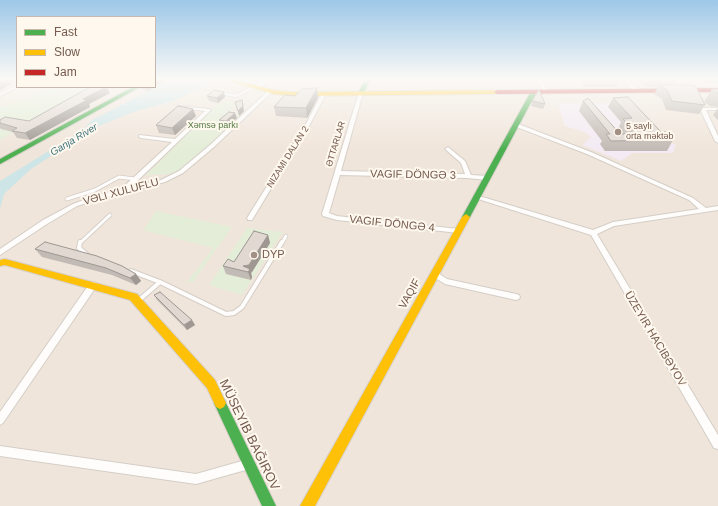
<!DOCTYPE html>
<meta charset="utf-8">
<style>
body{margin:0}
#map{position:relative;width:718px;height:506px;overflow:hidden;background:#f7f2ec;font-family:Arial,sans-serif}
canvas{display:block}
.legend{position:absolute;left:16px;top:16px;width:140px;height:72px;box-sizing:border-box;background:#fef8ee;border:1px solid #c7b9ae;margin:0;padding:5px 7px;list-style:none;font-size:12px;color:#755a4d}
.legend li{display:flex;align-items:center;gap:8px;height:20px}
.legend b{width:20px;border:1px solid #c7b9ae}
</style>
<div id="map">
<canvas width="718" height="506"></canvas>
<ul class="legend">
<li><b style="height:5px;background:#4caf50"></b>Fast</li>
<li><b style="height:5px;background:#ffc107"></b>Slow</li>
<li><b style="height:5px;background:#c62828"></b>Jam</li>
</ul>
</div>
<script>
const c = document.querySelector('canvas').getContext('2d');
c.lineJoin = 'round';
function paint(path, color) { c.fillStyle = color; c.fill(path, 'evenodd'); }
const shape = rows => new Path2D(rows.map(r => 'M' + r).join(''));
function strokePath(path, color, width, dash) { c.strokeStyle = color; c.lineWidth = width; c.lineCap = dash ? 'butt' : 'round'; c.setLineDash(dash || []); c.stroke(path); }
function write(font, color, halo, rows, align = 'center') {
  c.font = font + ' Arial,sans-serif'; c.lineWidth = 4; c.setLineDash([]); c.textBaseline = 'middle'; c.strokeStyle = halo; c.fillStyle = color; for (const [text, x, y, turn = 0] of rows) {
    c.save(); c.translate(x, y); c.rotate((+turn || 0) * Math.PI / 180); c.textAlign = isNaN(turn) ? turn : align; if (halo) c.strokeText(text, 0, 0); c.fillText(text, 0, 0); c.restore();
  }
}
paint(shape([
 [0,79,17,79,17,87,155,87,155,79,718,79,718,506,0,506]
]), '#f0e5da');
paint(shape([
 [558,103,626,103,664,140,676,145,673,153,633,153,621,161,582,145,591,137,585,132,565,126]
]), '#f3eaf3');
paint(shape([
 [64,87,93,87,0,140,0,107,31,97,34,93],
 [241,99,241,104,231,107,234,114,243,115,179,171,170,174,146,175,220,102],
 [156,211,232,227,193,282,187,282,213,248,143,230],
 [247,228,283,232,242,295,209,285]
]), '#e4edd7');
paint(shape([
 [175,79,212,79,204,87,173,101,133,112,101,125,57,152,31,169,4,194,0,209,0,181,83,130,92,120,170,80]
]), '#cee5e7');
const laneFar2 = shape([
 [212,91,236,96,254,87]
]);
const laneFar1 = shape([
 [67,199,95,190,119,177,135,179],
 [80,243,110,215],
 [282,243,286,236]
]);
const lane = shape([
 [80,242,79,248,86,254],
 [131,271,160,282],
 [138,301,160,282,226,314,234,313,242,307,282,242]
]);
const street = shape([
 [11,79,17,79,17,81,12,80,11,79],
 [264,79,269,79,260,89,256,89,256,87,264,79],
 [536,79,540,79,549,92,549,93,545,93,536,79],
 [622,79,627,79,639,90,639,92,635,92,622,79],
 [17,85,17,87,18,87,0,96,0,93,17,85],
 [269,90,273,91,214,147,183,173,165,182,96,200,77,206,47,224,0,255,0,249,43,220,73,204,92,197,121,189,172,142,141,138,139,137,139,135,175,139,205,111,180,108,178,108,178,106,209,109,211,110,131,187,161,180,179,171,210,145,269,90],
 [359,92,363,93,341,171,465,174,461,163,445,149,448,147,465,161,471,175,488,176,491,178,488,180,466,178,340,175,329,213,337,216,459,229,461,229,462,231,461,233,459,233,337,220,323,216,322,214,359,92],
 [322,93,326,94,310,124,252,220,248,220,247,218,306,124,322,93],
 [697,100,701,100,704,108,718,108,718,110,706,110,718,136,718,143,715,141,700,109,697,101,697,100],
 [514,124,518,124,591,152,693,198,706,208,718,206,718,210,614,226,597,234,718,435,718,449,714,448,591,235,475,198,474,197,477,195,479,196,593,230,613,222,699,209,689,200,587,154,514,126,514,124],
 [435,271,447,279,516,294,519,295,520,297,519,299,516,300,445,284,432,276,431,274,432,272,435,271],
 [93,282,96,283,97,285,96,287,3,423,0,425,0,412,90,283,93,282],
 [0,446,196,474,249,459,253,460,254,464,253,468,249,469,196,484,0,456,0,446]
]);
const fast = shape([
 [365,79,371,79,363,94,359,94,358,93,365,79],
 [133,87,140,87,0,164,0,159,133,87],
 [533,91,536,93,470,217,466,220,463,219,462,217,530,93,533,91],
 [220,397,224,399,276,506,262,506,214,403,216,399,220,397]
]);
const slow = shape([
 [221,79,231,79,274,90,292,92,497,90,500,92,497,94,292,96,274,94,221,79],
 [466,214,470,217,315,506,300,506,462,217,466,214],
 [5,259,137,294,215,380,226,403,224,407,220,409,216,407,207,388,130,300,5,265,0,266,0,260,5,259]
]);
const jam = shape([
 [718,88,718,92,497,94,494,92,497,90,718,88]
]);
strokePath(laneFar2, '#d4cec7', 4);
strokePath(laneFar1, '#d4cec7', 4.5);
strokePath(lane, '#d4cec7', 6);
strokePath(street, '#d4cec7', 2);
strokePath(fast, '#d6cfc8', 2);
strokePath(slow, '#d6cfc8', 2);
strokePath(jam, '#d6cfc8', 2);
strokePath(laneFar2, '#fefdfc', 2.5);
strokePath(laneFar1, '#fefdfc', 3);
strokePath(lane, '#fefdfc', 4);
paint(street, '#fefdfc');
paint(fast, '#4caf50');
paint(slow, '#ffc107');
paint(jam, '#c62828');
paint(shape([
 [579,79,618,79,619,81,616,87,585,87],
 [636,79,678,79,674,85,705,105,699,114,666,110,662,99,654,94,658,87,646,87],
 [706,79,718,79,718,83,710,83],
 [139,87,154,87,148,91,140,89],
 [317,88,318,98,307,118,276,116,274,107,295,96],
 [712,89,718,89,718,107,710,106,704,102],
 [224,92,225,97,218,103,209,101,207,96],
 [110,93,89,104,90,107,30,140,17,138,13,132,1,129,0,128,0,120,29,121],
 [613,98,673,140,667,151,605,151,600,144,602,141,579,111,583,101,620,134,622,134,618,129,621,122,608,107],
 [532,101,545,104,543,109,531,106],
 [718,108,718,120,713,115],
 [196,116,175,135,159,133,156,125],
 [237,118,228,126,220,125,219,120],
 [268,235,270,243,252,272,251,273,252,277,251,280,226,274,223,266,234,262],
 [35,249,136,274,141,281,136,285,112,275,42,257],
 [154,295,195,325,187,330,157,300]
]), '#c2bab4');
paint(shape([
 [0,79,13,79,15,82,0,90],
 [157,79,167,79,155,86,155,81],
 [106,87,107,87,110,93,89,104,90,107,30,140,25,133,83,99],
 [146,87,154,87,148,91],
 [317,88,318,98,307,118,306,108],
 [224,92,225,97,218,103,217,98],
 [242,100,244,111,239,116,238,111],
 [193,109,196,116,175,135,172,128],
 [235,113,237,118,228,126,226,121],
 [268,235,270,243,252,272,251,273,252,277,251,280,248,272,243,266],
 [136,274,141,281,136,285,130,278],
 [192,320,195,325,187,330,184,325]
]), '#9e9792');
const building = shape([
 [587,79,618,79,619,81,588,81,587,79],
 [659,85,691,85,696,87,705,105,672,101,667,90,659,85],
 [90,87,106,87,83,99,87,100,25,133,12,131,17,128,0,123,0,120,5,117,29,121,90,87],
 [317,88,306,108,274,107,285,95,295,96,302,89,317,88],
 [712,89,718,89,718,94,712,89],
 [214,90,224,92,217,98,207,96,214,90],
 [539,90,545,104,532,101,539,90],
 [628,97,661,132,666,132,673,140,611,141,606,134,610,134,583,101,588,98,620,134,637,134,623,119,632,118,613,98,628,97],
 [242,100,243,106,238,111,235,102,242,100],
 [178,106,193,109,172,128,156,125,178,106],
 [229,112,235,113,226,121,219,120,229,112],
 [254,231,268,235,249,265,243,266,250,269,248,272,223,266,228,259,234,262,254,231],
 [45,242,97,256,122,266,136,274,130,278,106,268,35,249,45,242],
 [160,292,192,320,184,325,154,295,160,292]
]);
paint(building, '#e1d8d1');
strokePath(building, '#9e9792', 1);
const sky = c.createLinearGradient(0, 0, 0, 150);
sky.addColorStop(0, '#9dc8e8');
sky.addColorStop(0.53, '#fbf9f6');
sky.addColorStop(1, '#fbf9f600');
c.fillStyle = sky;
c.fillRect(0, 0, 718, 150);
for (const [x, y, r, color] of [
 [618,132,4,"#a28f85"],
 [254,255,4,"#a28f85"]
]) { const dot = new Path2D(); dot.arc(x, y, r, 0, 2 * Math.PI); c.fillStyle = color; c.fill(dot); strokePath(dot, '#fef8ee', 1.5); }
write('9px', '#557a45', '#fef8ee', [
 ["Xəmsə parkı",213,126]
]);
write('9px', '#755a4d', '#fef8ee', [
 ["5 saylı",626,127],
 ["orta məktəb",626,137]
], 'left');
write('9px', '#755a4d', '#fef8ee', [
 ["ƏTTARLAR",336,144,-73],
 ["NIZAMI DALAN 2",288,157,-58]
]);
write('italic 10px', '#437780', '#fef8ee', [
 ["Ganja River",74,140,-31]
]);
write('11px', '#755a4d', '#fef8ee', [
 ["VAGIF DÖNGƏ 3",413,175,1],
 ["VƏLI XULUFLU",121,192,-15],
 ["VAGIF DÖNGƏ 4",392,224,6],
 ["VAQIF",410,294,-61],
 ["ÜZEYIR HACIBƏYOV",655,339,59]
]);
write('11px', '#755a4d', '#fef8ee', [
 ["DYP",262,255]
], 'left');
write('13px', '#755a4d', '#fef8ee', [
 ["MÜSEYIB BAĞIROV",249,435,64]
]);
</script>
